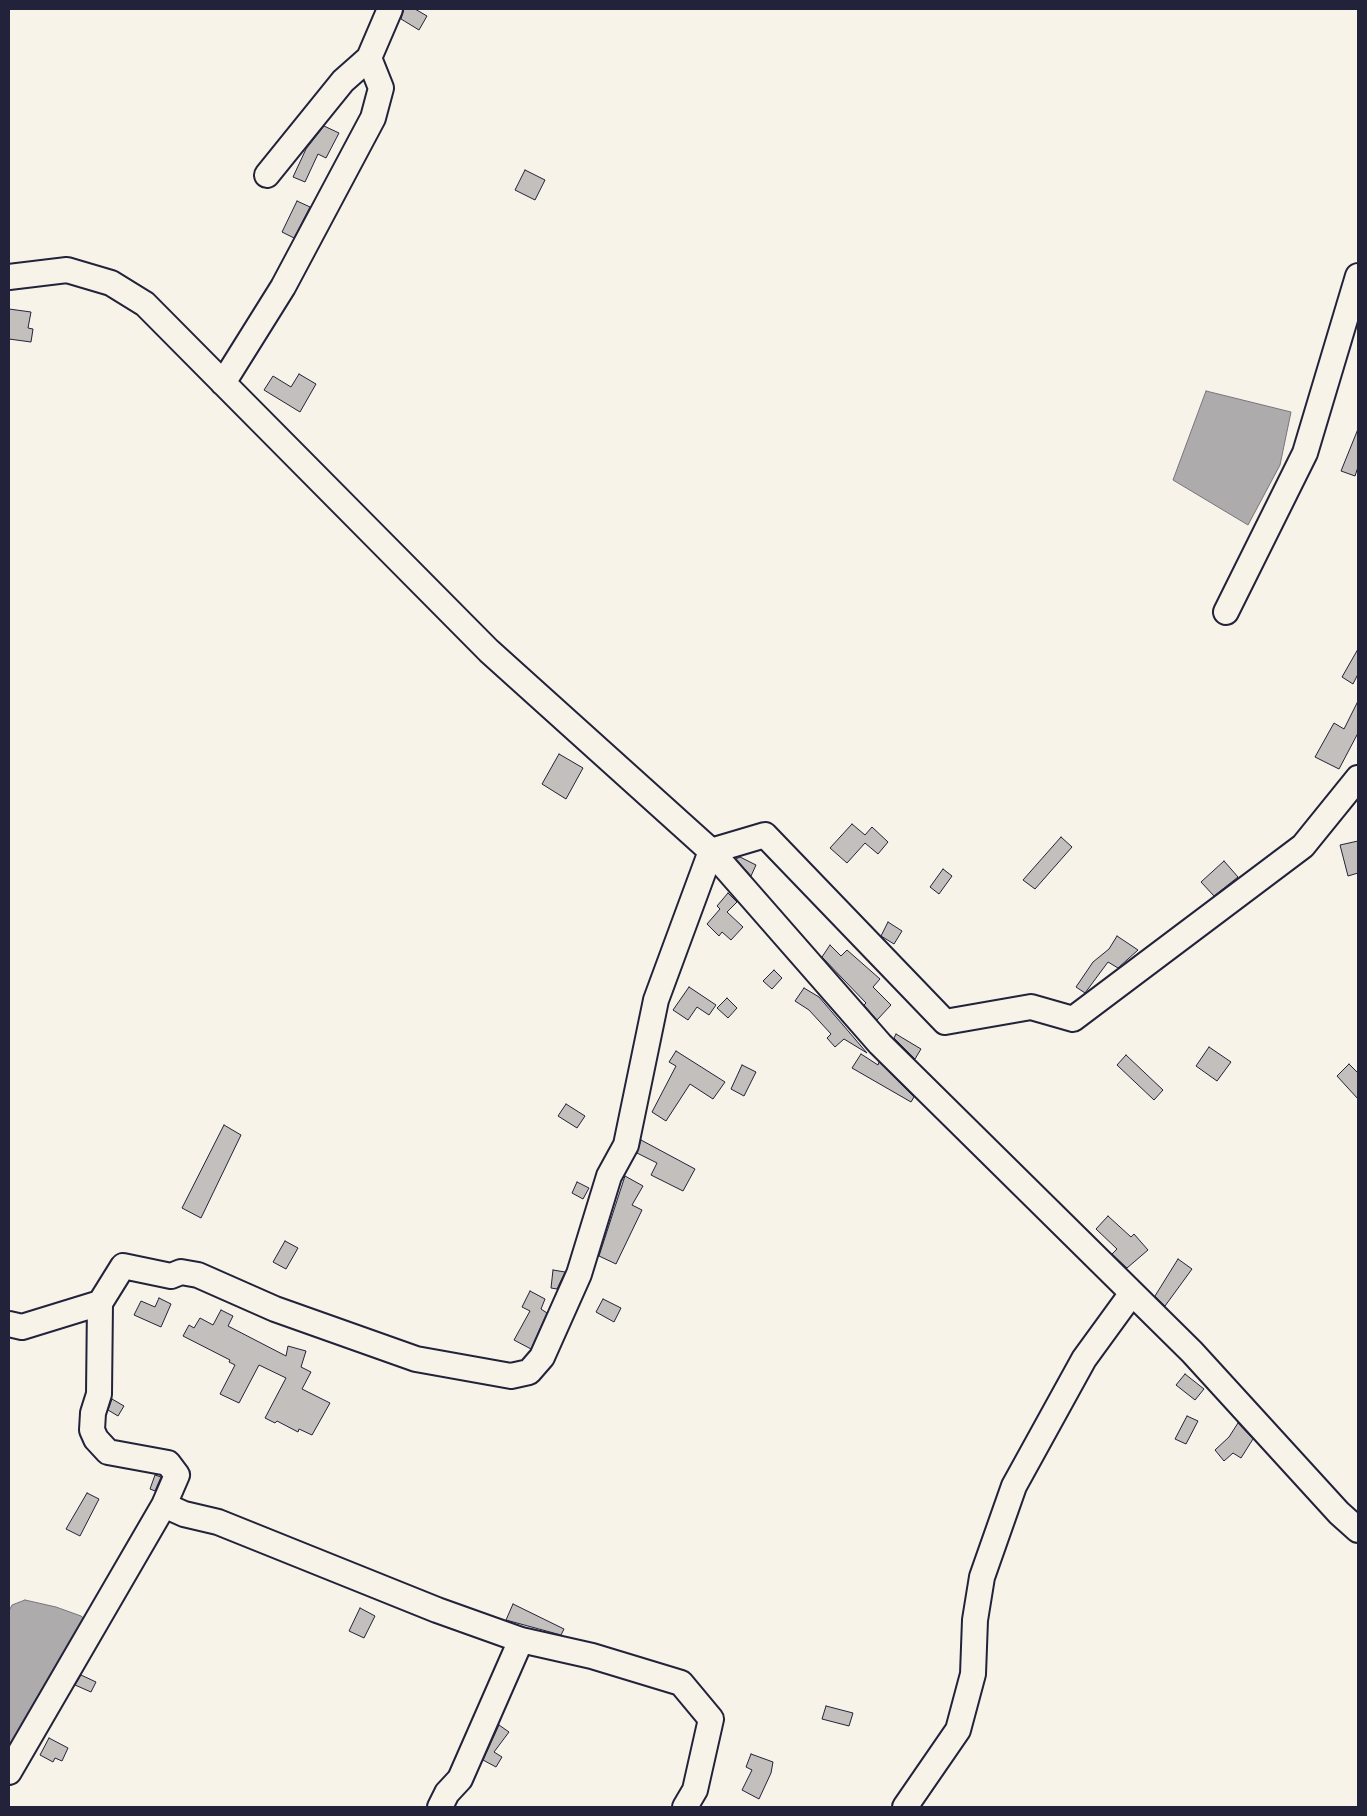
<!DOCTYPE html>
<style>
body{margin:0}
#map{position:relative;width:1367px;height:1816px;overflow:hidden;background:#f7f3e8;font-family:"Shantell Sans",sans-serif}
canvas{display:block}
.frame{position:absolute;inset:0;border:10px solid #22223b;pointer-events:none}
</style>
<div id="map">
<canvas width="1367" height="1816"></canvas>
<div class="frame"></div>
</div>
<script>
const c = document.querySelector('canvas').getContext('2d');
c.lineJoin = 'round';
function paint(path, color) { c.fillStyle = color; c.fill(path, 'evenodd'); }
const shape = rows => new Path2D(rows.map(r => 'M' + r).join(''));
function strokePath(path, color, width, dash) { c.strokeStyle = color; c.lineWidth = width; c.lineCap = dash ? 'butt' : 'round'; c.setLineDash(dash || []); c.stroke(path); }
const water = shape([
 [1206,391,1291,412,1280,465,1248,525,1173,480,1206,391],
 [25,1600,56,1607,81,1616,87,1621,9,1763,9,1611,12,1605,25,1600]
]);
paint(water, '#aeabad');
strokePath(water, '#76747f', 1);
const building = shape([
 [404,9,415,9,427,16,419,30,401,19,404,9],
 [324,126,339,133,326,158,318,154,305,182,293,177,306,149,324,126],
 [525,170,545,180,535,200,515,190,525,170],
 [297,201,310,207,294,238,282,232,297,201],
 [9,309,31,312,28,328,33,329,31,342,9,339,9,309],
 [299,374,316,384,300,412,264,390,273,376,291,387,299,374],
 [1358,429,1358,467,1355,476,1341,471,1358,429],
 [1358,649,1358,674,1353,684,1342,677,1358,649],
 [1358,701,1358,733,1339,769,1315,757,1334,723,1344,729,1358,701],
 [559,754,583,768,566,799,542,784,559,754],
 [852,824,865,835,872,827,888,842,878,854,865,843,847,863,830,848,852,824],
 [1061,837,1072,847,1035,889,1023,880,1061,837],
 [1358,841,1358,873,1348,876,1340,845,1358,841],
 [740,857,756,865,751,876,736,859,740,857],
 [1224,861,1238,877,1214,896,1201,882,1224,861],
 [943,869,952,876,939,894,930,887,943,869],
 [728,893,737,902,727,912,743,927,731,940,722,932,719,936,707,924,720,909,717,906,728,893],
 [888,922,902,931,894,944,881,936,888,922],
 [1117,936,1138,950,1118,968,1108,962,1085,993,1076,987,1093,962,1109,949,1117,936],
 [830,945,841,956,847,950,880,979,873,987,891,1005,877,1020,864,1005,866,1003,822,957,830,945],
 [774,970,782,978,772,989,763,981,774,970],
 [689,987,716,1005,709,1015,697,1007,688,1020,673,1010,689,987],
 [804,988,819,997,867,1053,844,1039,835,1047,827,1038,831,1034,809,1010,795,1001,804,988],
 [727,998,737,1008,728,1018,717,1008,727,998],
 [896,1034,921,1049,915,1059,894,1038,896,1034],
 [1209,1047,1231,1062,1217,1081,1196,1066,1209,1047],
 [676,1051,725,1082,713,1099,690,1084,666,1121,652,1112,676,1066,669,1062,676,1051],
 [861,1054,878,1065,879,1062,914,1097,911,1102,852,1068,861,1054],
 [1126,1055,1163,1090,1154,1100,1117,1065,1126,1055],
 [1349,1064,1358,1073,1358,1099,1337,1076,1349,1064],
 [742,1065,756,1072,744,1096,731,1089,742,1065],
 [566,1104,585,1116,577,1128,558,1116,566,1104],
 [224,1125,241,1135,201,1218,182,1208,224,1125],
 [641,1140,695,1169,683,1191,651,1175,657,1163,637,1153,641,1140],
 [625,1176,643,1186,632,1205,642,1210,616,1264,599,1256,625,1176],
 [577,1182,589,1188,583,1199,572,1193,577,1182],
 [1108,1216,1131,1237,1134,1234,1148,1250,1127,1268,1112,1254,1117,1249,1096,1229,1108,1216],
 [285,1241,298,1248,286,1269,273,1262,285,1241],
 [1178,1259,1192,1269,1165,1306,1155,1296,1178,1259],
 [553,1270,565,1272,557,1289,551,1288,553,1270],
 [530,1291,545,1299,541,1309,547,1313,531,1349,514,1340,530,1311,522,1307,530,1291],
 [159,1298,171,1304,161,1327,134,1315,141,1301,155,1307,159,1298],
 [603,1299,621,1308,614,1322,596,1312,603,1299],
 [221,1310,233,1316,228,1326,286,1356,288,1346,306,1351,301,1367,311,1372,302,1389,330,1403,312,1435,299,1429,298,1432,277,1421,275,1423,265,1418,286,1378,259,1365,239,1403,220,1394,235,1365,229,1362,230,1360,183,1336,189,1325,194,1328,200,1318,213,1325,221,1310],
 [1185,1374,1204,1389,1195,1400,1176,1385,1185,1374],
 [112,1399,124,1406,118,1416,108,1410,112,1399],
 [1187,1416,1198,1421,1186,1444,1175,1439,1187,1416],
 [1238,1423,1253,1439,1241,1458,1233,1453,1224,1461,1215,1450,1229,1437,1238,1423],
 [155,1475,161,1477,155,1491,150,1489,155,1475],
 [87,1493,99,1499,80,1536,66,1529,87,1493],
 [513,1604,564,1629,561,1635,506,1620,513,1604],
 [360,1608,375,1616,364,1638,349,1631,360,1608],
 [81,1675,96,1682,91,1692,75,1685,81,1675],
 [826,1706,853,1713,849,1726,822,1719,826,1706],
 [499,1725,509,1732,494,1752,502,1757,496,1767,483,1760,499,1725],
 [49,1738,68,1748,62,1761,55,1758,53,1762,40,1755,49,1738],
 [751,1754,773,1762,771,1773,759,1799,742,1790,752,1770,746,1767,751,1754]
]);
paint(building, '#c2bfbd');
strokePath(building, '#22223b', 1);
const minor = shape([
 [267,175,343,81,369,58,390,9],
 [9,277,67,270,111,283,145,304,489,651,711,851,880,1044,1192,1352,1339,1513,1358,1530],
 [223,383,283,287,373,118,381,88,369,58],
 [1226,612,1305,453,1358,276],
 [100,1303,99,1394,93,1413,92,1430,96,1439,108,1452,168,1463,177,1475,164,1505],
 [9,1324,22,1327,100,1303,123,1266,171,1276,181,1272,198,1275,275,1309,416,1359,511,1376,529,1372,542,1357,579,1274,609,1176,626,1145,656,1000,711,851,765,835,945,1022,1031,1007,1073,1019,1303,846,1358,778],
 [9,1772,164,1505,184,1514,218,1522,437,1610,521,1640,592,1656,681,1683,711,1719,695,1790,685,1807],
 [440,1807,447,1793,460,1779,521,1640],
 [905,1807,958,1730,973,1674,975,1620,982,1577,1014,1486,1084,1359,1132,1293]
]);
strokePath(minor, '#22223b', 28);
strokePath(minor, '#f7f3e8', 24);
</script>
